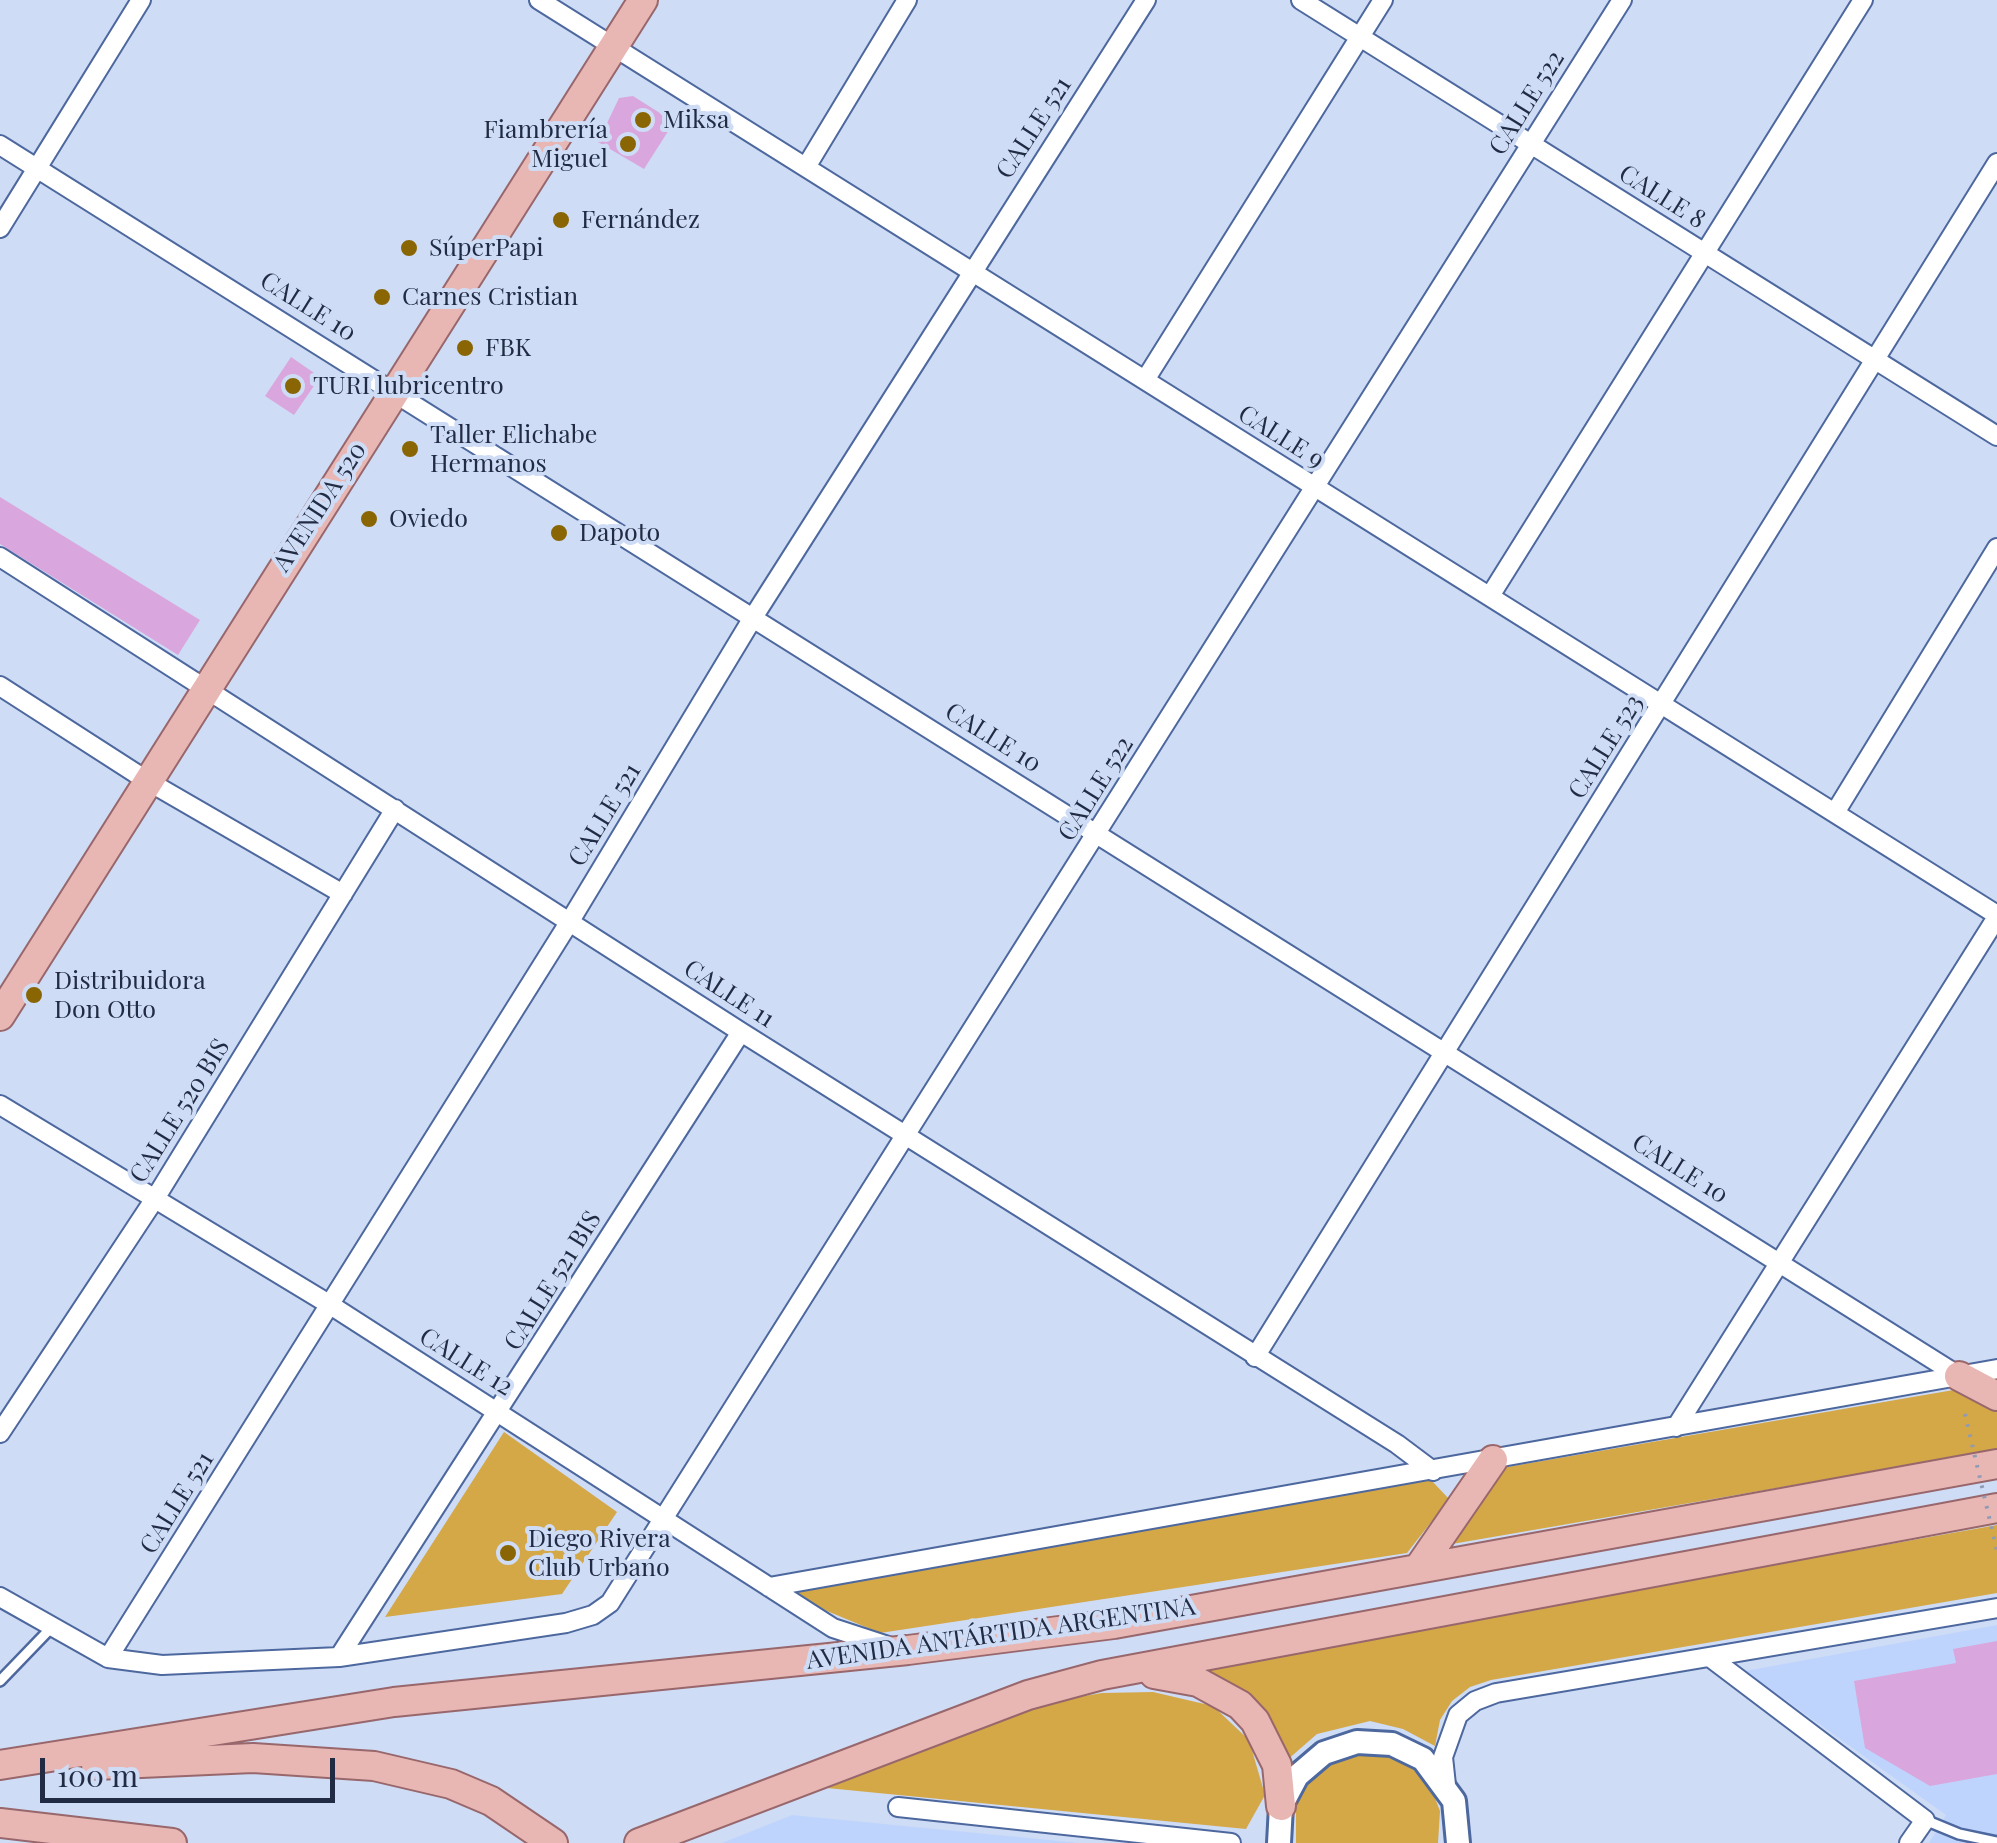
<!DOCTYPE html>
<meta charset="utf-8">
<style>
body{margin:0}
#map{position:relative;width:1997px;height:1843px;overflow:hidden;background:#cfdcf5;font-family:"Playfair Display",serif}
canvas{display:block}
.scale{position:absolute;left:40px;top:1758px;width:295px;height:45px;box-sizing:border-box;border:5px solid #212c44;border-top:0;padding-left:12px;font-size:30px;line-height:35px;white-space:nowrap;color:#212c44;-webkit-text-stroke:8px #cfdcf5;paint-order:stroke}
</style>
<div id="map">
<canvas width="1997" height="1843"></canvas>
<div class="scale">100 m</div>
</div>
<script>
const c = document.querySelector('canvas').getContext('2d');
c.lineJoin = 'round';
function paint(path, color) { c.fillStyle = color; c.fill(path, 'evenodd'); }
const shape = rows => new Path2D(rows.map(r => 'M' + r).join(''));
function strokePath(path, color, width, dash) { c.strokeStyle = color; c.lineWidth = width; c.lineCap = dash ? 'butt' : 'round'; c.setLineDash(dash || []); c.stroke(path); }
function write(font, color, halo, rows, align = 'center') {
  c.font = font + ' "Playfair Display",serif'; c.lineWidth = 8; c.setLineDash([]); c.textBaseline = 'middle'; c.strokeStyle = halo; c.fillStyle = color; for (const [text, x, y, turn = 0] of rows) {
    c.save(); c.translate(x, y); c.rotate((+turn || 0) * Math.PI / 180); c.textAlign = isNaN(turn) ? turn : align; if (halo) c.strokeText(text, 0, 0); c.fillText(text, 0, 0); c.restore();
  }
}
paint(shape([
 [1997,1625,1997,1843,1929,1843,1946,1815,1745,1671],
 [792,1815,1080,1843,722,1843]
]), '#bfd4fd');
paint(shape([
 [1965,1388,1997,1409,1997,1450,1452,1544,1507,1467],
 [504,1432,617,1512,562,1594,385,1617],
 [1431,1480,1449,1499,1407,1553,880,1633,769,1587],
 [1997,1525,1997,1593,1491,1680,1470,1687,1452,1701,1440,1720,1435,1746,1403,1729,1370,1721,1317,1734,1286,1761,1276,1729,1259,1703,1189,1669],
 [1153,1692,1213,1706,1249,1740,1265,1795,1246,1829,827,1788,1049,1702,1102,1693],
 [1368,1752,1393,1756,1414,1769,1431,1788,1440,1811,1438,1843,1296,1843,1296,1803,1307,1783,1324,1766,1344,1755]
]), '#d4a747');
paint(shape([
 [633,96,674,122,644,169,598,142,619,98],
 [291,357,320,377,294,415,265,396],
 [0,497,200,620,178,655,0,544],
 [1997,1641,1997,1774,1930,1786,1865,1748,1854,1681,1956,1663,1953,1649]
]), '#d9a7dd');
const service = shape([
 [0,1681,51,1628],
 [1925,1820,1959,1834,1997,1842]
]);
const minor = shape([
 [539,0,1997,915],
 [1301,0,1997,436],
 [0,145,1959,1376],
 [806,167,907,0],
 [0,228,141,0],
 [1145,380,1383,0],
 [0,557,741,1032,1397,1444,1433,1471],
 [1490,596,1863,0],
 [0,686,146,780,343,894],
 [1836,811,1997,548],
 [0,1105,332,1306,833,1628,888,1646],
 [1255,1357,1997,163],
 [1676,1427,1997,917],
 [0,1433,156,1197,395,809],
 [769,1587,1997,1369],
 [0,1597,108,1658,162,1665,339,1657,566,1623,593,1615,610,1603,1622,0],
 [339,1657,741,1032],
 [108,1658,570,921,754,616,1146,0],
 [1711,1658,1925,1820,1909,1843],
 [1446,1785,1443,1757,1458,1715,1475,1701,1496,1693,1997,1608],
 [898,1807,1231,1843]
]);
const tertiary = shape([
 [1279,1843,1281,1806,1297,1776,1324,1753,1357,1742,1392,1744,1423,1759,1454,1801,1458,1843]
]);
const primary = shape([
 [0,1016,643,0],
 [1959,1376,1997,1396],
 [1420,1566,1493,1460],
 [1154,1674,1198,1682,1240,1705,1255,1721,1277,1765,1281,1806],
 [0,1765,394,1702,908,1650,1114,1624,1997,1464],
 [96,1765,253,1758,374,1766,451,1784,491,1801,553,1843],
 [0,1823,172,1843],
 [639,1843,1028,1695,1102,1675,1997,1508]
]);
strokePath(service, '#4d689e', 14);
strokePath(minor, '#4d689e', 22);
strokePath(tertiary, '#4d689e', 28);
strokePath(primary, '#98676c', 32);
strokePath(service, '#fff', 9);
strokePath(minor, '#fff', 18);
strokePath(tertiary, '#fff', 22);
strokePath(primary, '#e8b7b4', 28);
strokePath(shape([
 [1965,1414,1997,1551]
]), '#8f9bb4', 4, [2.5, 8]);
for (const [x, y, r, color] of [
 [643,120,10,"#896503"],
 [628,144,10,"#896503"],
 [561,220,10,"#896503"],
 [409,248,10,"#896503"],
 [382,297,10,"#896503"],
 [465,348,10,"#896503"],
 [293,386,10,"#896503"],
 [410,449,10,"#896503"],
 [369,519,10,"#896503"],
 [559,533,10,"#896503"],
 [34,995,10,"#896503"],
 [508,1553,10,"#896503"]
]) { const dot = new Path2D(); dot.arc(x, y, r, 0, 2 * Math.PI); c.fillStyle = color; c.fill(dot); strokePath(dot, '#cfdcf5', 4); }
write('25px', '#212c44', '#cfdcf5', [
 ["CALLE 522",1527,103,-58],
 ["CALLE 521",1034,128,-57],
 ["CALLE 8",1662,197,32],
 ["CALLE 10",308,307,32],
 ["CALLE 9",1281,437,32],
 ["AVENIDA 520",320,507,-57],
 ["CALLE 10",993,738,32],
 ["CALLE 523",1606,747,-58],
 ["CALLE 522",1096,789,-58],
 ["CALLE 521",605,815,-59],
 ["CALLE 11",729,994,33],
 ["CALLE 520 BIS",180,1111,-58],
 ["CALLE 10",1680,1169,32],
 ["CALLE 521 BIS",553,1281,-58],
 ["CALLE 12",466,1362,32],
 ["CALLE 521",177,1503,-58],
 ["AVENIDA ANTÁRTIDA ARGENTINA",1001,1634,-8]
]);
write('25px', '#212c44', '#cfdcf5', [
 ["Miksa",663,120],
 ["Fiambrería",608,130,"right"],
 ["Miguel",608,159,"right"],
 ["Fernández",581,220],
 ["SúperPapi",429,248],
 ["Carnes Cristian",402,297],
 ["FBK",485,348],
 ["TURI lubricentro",313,386],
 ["Taller Elichabe",430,435],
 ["Hermanos",430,464],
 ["Oviedo",389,519],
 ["Dapoto",579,533],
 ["Distribuidora",54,981],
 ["Don Otto",54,1010],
 ["Diego Rivera",528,1539],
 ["Club Urbano",528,1568]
], 'left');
</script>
